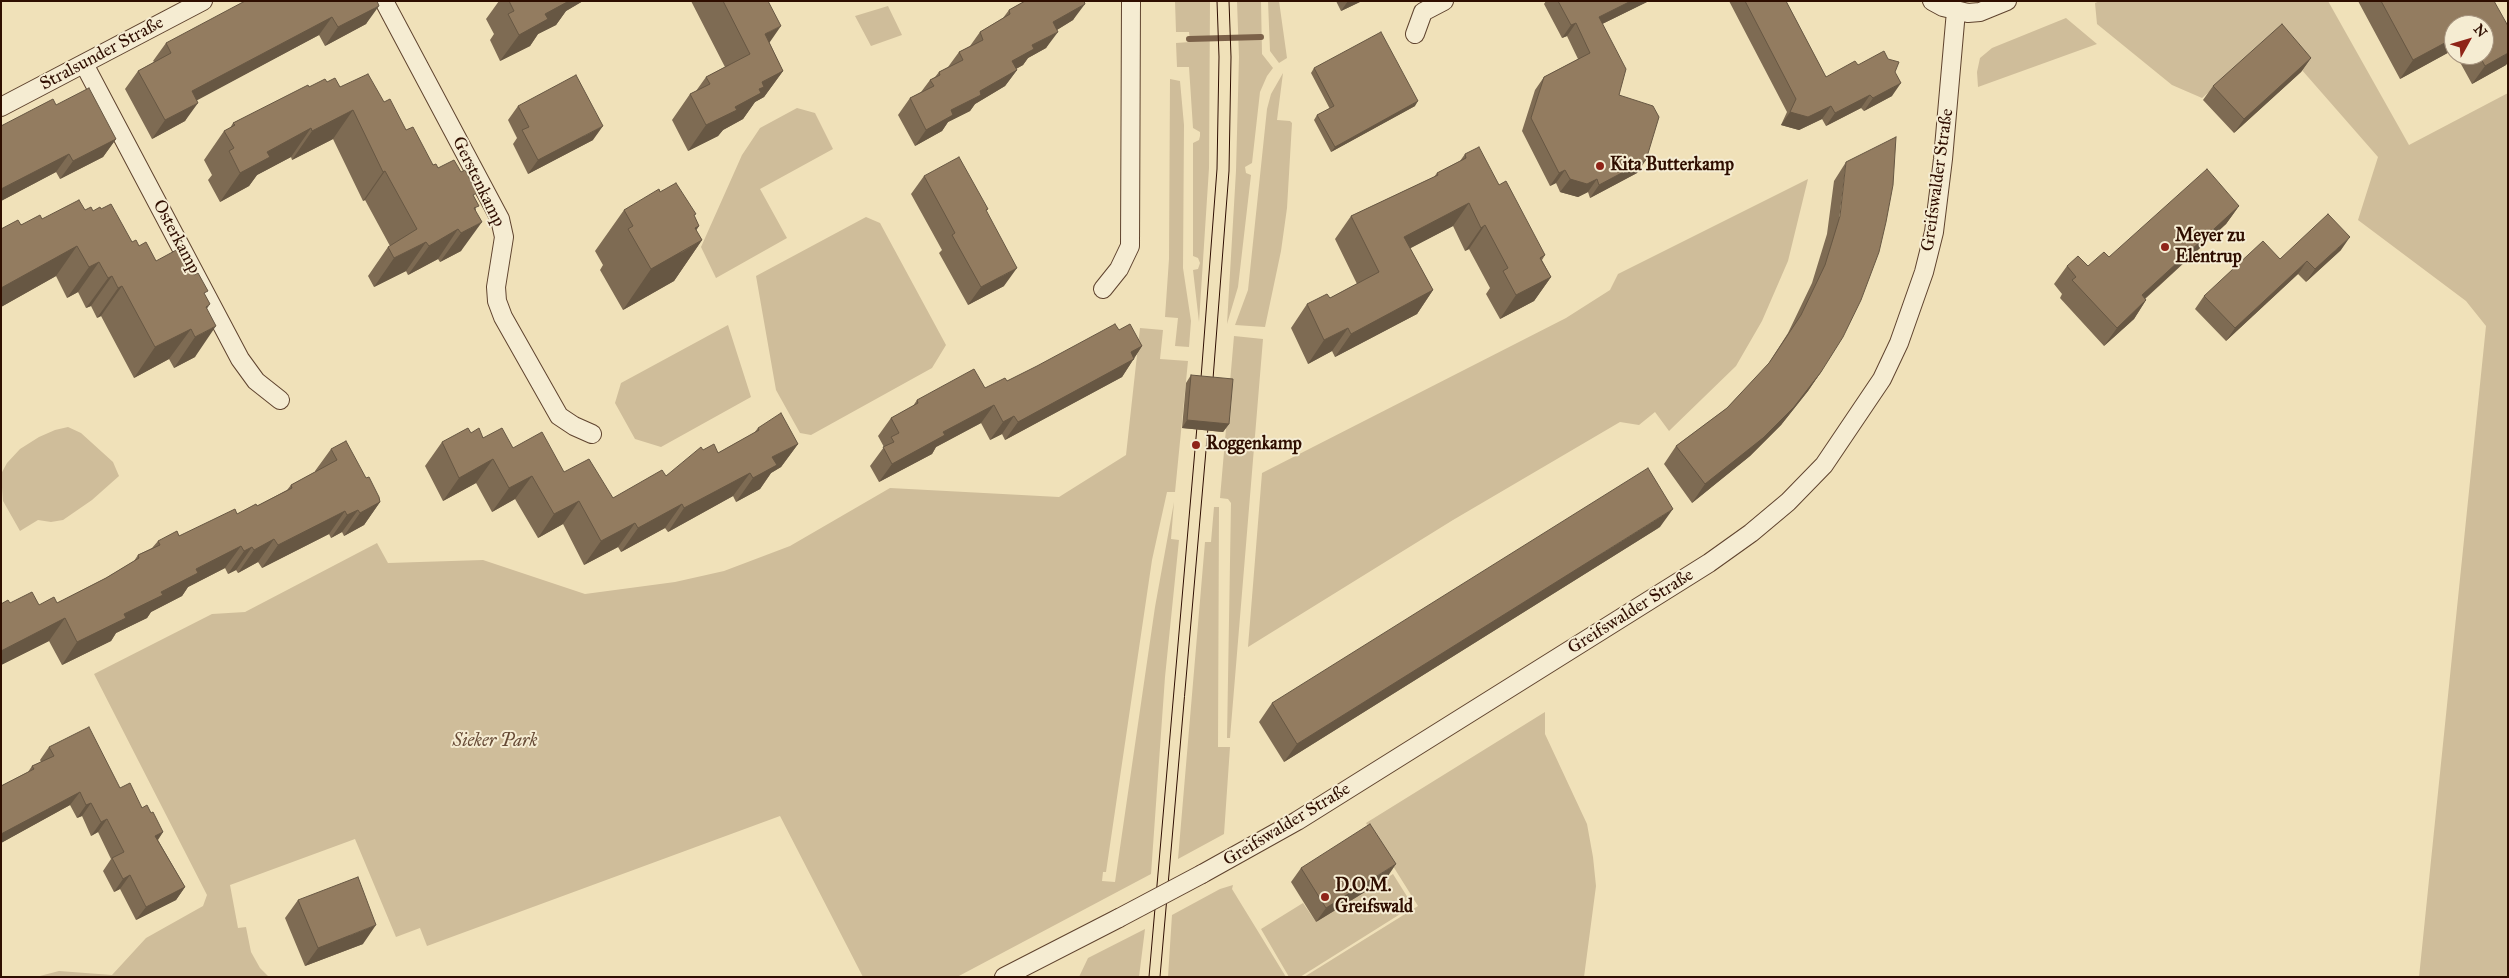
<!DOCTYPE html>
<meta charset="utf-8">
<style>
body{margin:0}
#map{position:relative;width:2509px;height:978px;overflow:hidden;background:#f0e1b9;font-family:"IM FELL Great Primer",serif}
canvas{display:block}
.frame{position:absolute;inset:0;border:2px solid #2f0e00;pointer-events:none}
.north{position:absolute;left:2444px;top:15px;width:50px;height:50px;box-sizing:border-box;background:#f5ecd2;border:1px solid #a6937e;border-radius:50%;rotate:51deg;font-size:14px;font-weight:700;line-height:20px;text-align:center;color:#2f0e00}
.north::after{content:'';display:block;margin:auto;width:18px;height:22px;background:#8f2418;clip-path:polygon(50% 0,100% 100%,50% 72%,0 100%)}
</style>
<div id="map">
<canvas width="2509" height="978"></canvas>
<div class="frame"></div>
<div class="north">N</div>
</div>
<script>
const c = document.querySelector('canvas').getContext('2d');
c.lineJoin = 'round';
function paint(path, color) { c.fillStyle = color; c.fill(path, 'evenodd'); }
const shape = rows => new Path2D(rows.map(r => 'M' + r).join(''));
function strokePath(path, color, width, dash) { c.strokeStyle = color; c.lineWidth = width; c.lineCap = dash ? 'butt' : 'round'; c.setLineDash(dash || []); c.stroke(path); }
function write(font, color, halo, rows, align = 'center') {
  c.font = font + ' "IM FELL Great Primer",serif'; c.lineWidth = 4; c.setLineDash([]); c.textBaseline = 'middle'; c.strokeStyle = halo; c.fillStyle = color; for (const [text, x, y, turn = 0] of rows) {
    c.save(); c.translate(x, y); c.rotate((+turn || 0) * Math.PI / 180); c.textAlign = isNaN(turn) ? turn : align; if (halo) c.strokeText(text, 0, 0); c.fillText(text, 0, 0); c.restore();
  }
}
paint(shape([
 [1175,1,1210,1,1209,168,1199,322,1193,270,1198,269,1200,263,1198,258,1193,256,1193,143,1199,140,1200,136,1200,132,1193,128,1189,67,1177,67,1176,43,1190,42,1189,32,1176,32],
 [1237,1,1261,1,1262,54,1273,68,1267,76,1260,92,1252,163,1245,167,1246,173,1251,175,1238,287,1227,324,1236,171,1239,57],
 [1268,1,1279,1,1287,58,1279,63,1270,51],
 [2100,1,2328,1,2409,145,2508,93,2508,977,2419,977,2486,326,2466,301,2358,220,2378,157,2273,37,2202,98,2172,85,2097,24,2095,3],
 [888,6,902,35,871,46,855,16],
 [2066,18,2097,44,1978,87,1977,72,1980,58,1992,48],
 [1283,73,1277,120,1290,121,1292,123,1287,208,1281,251,1265,327,1235,325,1248,290,1267,109,1271,94],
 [1170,79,1180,81,1184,125,1183,268,1191,321,1189,347,1175,346,1178,318,1165,317,1169,259],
 [797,108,815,113,833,149,760,189,787,238,716,278,701,247,742,155,760,128],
 [1808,179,1788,261,1762,321,1736,366,1669,431,1655,412,1639,425,1620,422,1453,520,1248,647,1262,473,1566,318,1610,290,1618,274],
 [866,217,880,223,946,345,932,368,811,435,800,433,776,390,756,276],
 [728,325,751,397,661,447,635,439,615,403,621,383],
 [1140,328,1163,330,1160,359,1188,361,1175,492,1167,492,1152,560,1106,872,1103,872,1102,881,1115,882,1155,607,1174,502,1171,539,1179,540,1165,677,1151,874,957,977,863,977,780,816,427,946,420,928,396,937,355,839,230,885,238,928,246,927,251,952,260,968,269,977,36,977,59,971,112,975,146,938,203,906,207,895,94,674,212,614,245,612,377,543,388,563,483,560,585,594,675,582,724,571,790,546,890,488,1059,497,1126,455],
 [1234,336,1263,339,1230,738,1227,738,1231,503,1228,499,1220,498],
 [68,427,81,433,113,462,119,476,92,500,63,520,51,522,38,520,20,531,3,501,1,474,7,463,20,449,39,437,55,430],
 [1214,507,1219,507,1218,747,1230,747,1224,834,1178,859,1205,542,1211,542],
 [1545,712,1545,734,1587,824,1593,857,1596,886,1584,977,1304,977,1418,906,1366,823],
 [1393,874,1413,906,1300,977,1289,977,1261,929,1303,903,1316,922],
 [1233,885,1232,889,1286,977,1168,977,1172,915,1220,889],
 [1145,929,1139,977,1079,977,1088,958]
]), '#cfbd9a');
strokePath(shape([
 [1189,39,1261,37]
]), '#7b6149', 6);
const minor = shape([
 [384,1,500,219,504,237,496,287,497,301,503,317,559,416,574,426,592,434],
 [1932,1,1943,7,1968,13,1980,12,2007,1],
 [1415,34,1423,12,1444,1],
 [84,64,240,359,256,381,280,400],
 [1,107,203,1],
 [1103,289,1119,269,1130,246,1131,1],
 [1202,874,1297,821,1709,563,1751,533,1788,502,1824,465,1882,379,1899,343,1924,272,1934,232,1943,159,1956,11],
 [1004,977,1119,918]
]);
strokePath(minor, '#5f432e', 20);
strokePath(minor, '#f5ecd2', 18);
strokePath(shape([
 [1200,391,1217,169,1219,57,1217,1],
 [1212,392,1229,171,1231,57,1229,1],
 [1149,977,1198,415],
 [1160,977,1209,416]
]), '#2f0e00', 1);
const minorBridge = shape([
 [1119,918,1202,874]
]);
strokePath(minorBridge, '#5f432e', 20, []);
strokePath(minorBridge, '#f5ecd2', 18);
paint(shape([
 [377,1,366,24,325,46,319,35,196,100,185,121,152,139,125,89,138,71,154,62,153,61,166,43],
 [499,1,583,1,566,11,556,25,538,34,530,46,500,61,490,40,494,34,486,19],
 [691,1,768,1,769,42,783,71,764,97,755,102,743,119,723,130,718,136,688,151,672,120,690,94,696,91,706,77,725,67],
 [1023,1,1084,1,1073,20,1057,30,1046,48,1028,58,1023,65,1016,69,1017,70,1005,86,975,104,970,111,948,122,942,131,915,146,898,115,910,98,921,92,930,80,935,77,939,72,948,67,959,52,970,46,980,32,1003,18,1009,10,1022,3],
 [1336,1,1362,1,1341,11],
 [1546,1,1649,1,1602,24,1637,173,1590,198,1588,192,1578,197,1560,192,1556,183,1550,186,1522,131,1535,90,1544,77,1578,59,1567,36,1562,38,1544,4],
 [1729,1,1786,1,1826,77,1858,65,1895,72,1892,96,1864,111,1861,108,1826,126,1822,119,1799,130,1781,125,1787,112],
 [2358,1,2494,1,2506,65,2472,84,2456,55,2484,55,2484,25,2454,25,2454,51,2453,50,2400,79],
 [2311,58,2301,72,2234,133,2203,100,2213,86],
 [1314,68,1415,106,1331,152,1314,120,1317,115,1330,109,1311,73],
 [327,82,384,102,433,165,474,197,476,210,461,251,440,262,438,259,408,275,406,271,374,287,368,276,388,247,390,246,365,200,363,201,333,139,292,160,291,157,257,175,249,186,220,202,208,180,212,175,204,160,224,131,230,128,233,123,309,87],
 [56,105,116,139,103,157,60,179,56,172,1,201,1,126],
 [518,106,593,140,528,174,513,144,517,138,508,120],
 [1465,154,1499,185,1545,255,1542,260,1551,277,1534,301,1500,319,1486,294,1490,288,1469,249,1465,251,1453,226,1410,248,1433,290,1417,314,1335,357,1332,351,1308,364,1291,328,1307,304,1330,298,1357,284,1335,239,1351,216,1434,177,1437,173,1460,161],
 [1846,162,1821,372,1808,391,1781,425,1750,456,1692,503,1664,464,1676,446,1727,408,1767,366,1788,333,1812,283,1827,234,1834,181],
 [924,176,988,209,986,211,1004,286,968,305,939,253,942,250,911,194],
 [660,192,694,217,699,226,696,230,702,240,674,281,623,310,600,270,603,265,595,251,624,210],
 [2239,206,2226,224,2145,299,2146,300,2134,319,2104,346,2060,298,2062,294,2054,284,2067,266,2088,266],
 [101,209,132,242,139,246,156,261,205,295,207,309,195,357,174,368,169,359,134,378,101,316,97,318,91,306,86,308,78,292,67,298,56,276,1,307,1,229,85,210,93,211],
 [2341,250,2306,282,2298,274,2226,341,2195,309,2204,296,2280,259],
 [1119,330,1142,346,1122,377,1005,440,1002,434,990,440,981,423,936,447,932,454,879,482,870,466,884,447,878,436,891,418,913,406,917,400,985,388,1007,381],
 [1191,375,1229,424,1223,432,1182,428,1186,383],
 [758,428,798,444,781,467,771,473,760,489,736,502,733,496,668,532,665,528,621,552,618,547,584,565,563,524,538,538,515,499,492,512,476,483,443,501,425,466,442,442,471,433,513,448,564,472,613,498,666,476,703,450,718,453,754,433],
 [331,449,366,478,380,502,364,525,344,536,342,532,331,538,329,534,262,568,258,562,238,573,236,570,228,574,225,568,188,587,182,596,151,612,147,618,116,633,111,641,62,665,49,641,1,665,1,604,39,605,57,603,106,578,134,561,138,555,152,548,158,541,179,536,237,514,257,506,287,490,291,485,315,472,315,471],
 [1660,527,1284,762,1259,722,1272,703],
 [49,747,120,788,142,808,151,813,163,832,158,840,185,887,176,900,136,920,120,889,114,892,103,871,111,859,98,832,91,836,82,816,77,818,70,805,1,843,1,786,28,772,32,766,41,762,40,760],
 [1301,868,1386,879,1316,922,1291,882],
 [298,900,363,944,305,966,285,918]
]), '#7e6b53');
paint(shape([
 [564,1,583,1,566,11,556,25,538,34,530,46,500,61,519,35,545,14],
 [1348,1,1362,1,1341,11],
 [1631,1,1649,1,1590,30,1599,17],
 [1085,4,1073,20,1042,39,1053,22],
 [379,6,366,24,325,46,338,27],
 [332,17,319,35,179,110,192,91],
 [1576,23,1567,36,1562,38,1571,25],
 [781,26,763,52,765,34],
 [1058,32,1046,48,1028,58,1023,65,1001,77,1012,61,1032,45],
 [2454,38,2454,49,2453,50,2400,79,2413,60],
 [2508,53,2508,63,2506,65,2472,84,2485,66],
 [2311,58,2301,72,2234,133,2244,119],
 [1017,70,1005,86,975,104,970,111,948,122,942,131,915,146,926,130,951,110,980,91],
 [783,71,764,97,755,102,743,119,723,130,718,136,688,151,706,125,762,82],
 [1901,83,1892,96,1864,111,1873,98],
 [1870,95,1861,108,1826,126,1835,113],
 [1418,101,1415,106,1331,152,1335,147],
 [198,103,185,121,152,139,165,120],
 [1831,106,1822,119,1799,130,1781,125,1790,112],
 [353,110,333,139,292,160,312,131],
 [603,126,593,140,528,174,538,160],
 [311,128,291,157,257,175,249,186,220,202,240,173,267,152],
 [116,139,103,157,60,179,73,161],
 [69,154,56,172,1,201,1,189],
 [1646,160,1637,173,1590,198,1599,185],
 [1565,170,1556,183,1550,186,1559,173],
 [385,171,365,200,363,201,383,172],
 [1570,179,1597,179,1588,192,1578,197,1560,192],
 [1469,203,1453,226,1388,260,1404,237],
 [2239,206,2226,224,2129,313,2142,295],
 [482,222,461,251,440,262,461,233],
 [1485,225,1469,249,1465,251,1481,228],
 [699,226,681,253,702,240,674,281,623,310,651,269,695,228],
 [458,229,438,259,408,275,429,246],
 [2350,237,2341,250,2306,282,2315,269],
 [426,242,406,271,374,287,394,258],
 [77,246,56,276,1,307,1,288],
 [2307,261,2298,274,2226,341,2235,328],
 [99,262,78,292,67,298,89,267],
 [1017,268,1004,286,968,305,981,287],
 [112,276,91,306,86,308,108,278],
 [1551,277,1534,301,1500,319,1516,295],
 [122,286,101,316,97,318,118,288],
 [1433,290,1417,314,1335,357,1351,334],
 [2146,300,2134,319,2104,346,2117,328],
 [210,304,192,331,191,329,169,359,134,378,155,347,206,307],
 [216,326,195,357,174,368,195,337],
 [1348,328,1332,351,1308,364,1324,340],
 [1142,346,1122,377,1005,440,1018,422,1131,352],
 [1821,372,1808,391,1781,425,1750,456,1692,503,1705,484],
 [994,405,981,423,936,447,932,454,879,482,892,464,943,432],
 [1014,416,1002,434,990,440,1003,422],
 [1187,420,1229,424,1223,432,1182,428],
 [798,444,781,467,771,473,760,489,736,502,753,478,772,457],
 [493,459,476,483,443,501,459,478],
 [750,473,733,496,668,532,684,508],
 [532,476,515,499,492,512,509,488],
 [579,501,563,524,538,538,554,514],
 [380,502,364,525,344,536,360,513],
 [682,504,665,528,621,552,638,528],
 [1673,509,1660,527,1284,762,1297,744],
 [358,510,342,532,331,538,347,515],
 [345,511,329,534,262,568,278,545],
 [635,523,618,547,584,565,601,541],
 [274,539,258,562,238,573,254,550],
 [241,546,225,568,188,587,182,596,151,612,147,618,116,633,111,641,62,665,77,642,161,592,196,569],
 [252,547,236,570,228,574,244,551],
 [65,618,49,641,1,665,1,651],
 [80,792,70,805,1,843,1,834],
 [91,803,82,816,77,818,86,805],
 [107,819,98,832,91,836,101,822],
 [163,832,154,845,155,836],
 [1396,864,1386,879,1316,922,1326,908],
 [130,875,120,889,114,892,123,879],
 [185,887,176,900,136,920,146,907],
 [376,925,363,944,305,966,318,948]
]), '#675743');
const building = shape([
 [245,1,377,1,379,6,338,27,332,17,192,91,198,103,165,120,138,71,171,53,166,43,245,1],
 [509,1,569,1,545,14,548,19,519,35,508,14,514,11,509,1],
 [723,1,768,1,781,26,765,34,783,71,762,82,764,87,759,89,761,93,735,107,737,110,706,125,690,94,710,84,706,77,750,54,723,1],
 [1025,1,1084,1,1085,4,1053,22,1058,32,1032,45,1034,49,1012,61,1017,70,980,91,981,95,951,110,953,115,926,130,910,98,934,86,930,80,940,75,939,72,963,60,959,52,983,40,980,32,1010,14,1009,10,1025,1],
 [1558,1,1631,1,1599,17,1626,69,1619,95,1653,106,1659,117,1646,160,1599,185,1597,179,1587,184,1570,179,1565,170,1559,173,1531,118,1544,77,1590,53,1576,23,1571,25,1558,1],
 [1745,1,1786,1,1826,77,1855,61,1858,65,1884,51,1888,59,1899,62,1895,72,1901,83,1873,98,1870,95,1835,113,1831,106,1808,117,1790,112,1796,99,1745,1],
 [2381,1,2494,1,2508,26,2508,53,2485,66,2479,55,2484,55,2484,25,2454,25,2454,38,2413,60,2381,1],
 [2282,24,2311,58,2244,119,2213,86,2282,24],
 [1381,32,1418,101,1335,147,1317,115,1334,106,1314,68,1381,32],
 [368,74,384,102,390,99,406,130,413,127,433,165,436,164,438,168,454,160,461,172,465,170,477,193,473,195,479,206,474,208,482,222,461,233,458,229,429,246,426,242,394,258,388,247,417,229,385,171,383,172,353,110,312,131,311,128,267,152,270,157,240,173,229,151,234,148,224,131,235,125,233,123,308,85,309,87,325,79,327,82,335,78,340,87,368,74],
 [576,75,603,126,538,160,522,130,529,127,518,106,576,75],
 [89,88,116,139,73,161,69,154,1,189,1,126,53,99,56,105,89,88],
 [1896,137,1893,185,1886,222,1879,252,1861,300,1843,337,1821,372,1794,407,1763,438,1705,484,1676,446,1727,408,1769,363,1801,315,1825,265,1840,216,1846,162,1896,137],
 [1479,147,1499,185,1506,181,1545,255,1540,258,1551,277,1516,295,1503,271,1508,268,1485,225,1481,228,1469,203,1404,237,1433,290,1351,334,1348,328,1324,340,1307,304,1327,294,1330,298,1379,272,1351,216,1438,175,1437,173,1466,158,1465,154,1479,147],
 [959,157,988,209,986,210,1017,268,981,287,952,235,955,233,924,176,959,157],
 [2207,169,2239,206,2142,295,2146,300,2117,328,2072,280,2076,277,2067,266,2078,256,2088,266,2104,252,2109,257,2207,169],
 [676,183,696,214,694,215,699,226,695,228,702,240,651,269,628,229,633,226,624,210,659,189,660,192,676,183],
 [79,200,85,210,91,207,93,211,100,207,101,209,111,204,132,242,136,240,139,246,146,242,156,261,180,248,194,275,198,273,208,291,204,293,210,304,206,307,216,326,195,337,191,329,155,347,122,286,118,288,112,276,108,278,99,262,89,267,77,246,1,288,1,229,18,220,21,225,40,215,42,219,79,200],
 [2328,214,2350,237,2315,269,2307,261,2235,328,2204,296,2263,241,2280,259,2328,214],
 [1115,324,1119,330,1130,324,1142,346,1131,352,1134,359,1018,422,1014,416,1003,422,994,405,943,432,945,435,892,464,883,447,894,442,891,437,899,433,891,418,918,403,917,400,974,369,985,388,1005,378,1007,381,1037,366,1115,324],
 [1191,375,1233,379,1229,424,1187,420,1191,375],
 [781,413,798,444,772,457,777,465,753,478,750,473,684,508,682,504,638,528,635,523,601,541,579,501,554,514,532,476,509,488,493,459,459,478,442,442,468,428,471,433,479,428,483,438,502,428,513,448,542,432,564,472,589,459,613,498,662,470,666,476,701,447,703,450,714,444,718,453,759,430,758,428,781,413],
 [346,441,366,478,369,477,379,497,380,502,360,513,358,510,347,515,345,511,278,545,274,539,254,550,252,547,244,551,241,546,196,569,198,573,161,592,163,595,124,614,126,618,77,642,65,618,1,651,1,604,8,600,10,603,32,592,39,605,54,597,57,603,106,578,139,558,138,555,160,545,158,541,177,531,179,536,235,509,237,514,256,504,257,506,292,488,291,485,337,460,331,449,346,441],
 [1648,468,1673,509,1297,744,1272,703,1648,468],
 [89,727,120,788,130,783,142,808,147,805,151,813,153,812,163,832,155,836,185,887,146,907,130,875,123,879,112,858,124,852,107,819,101,822,91,803,86,805,80,792,1,834,1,786,34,769,32,766,54,756,49,747,89,727],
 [1370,824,1396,864,1326,908,1301,868,1370,824],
 [358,877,376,925,318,948,298,900,358,877]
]);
paint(building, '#937c60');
strokePath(building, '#675743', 1);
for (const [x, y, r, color] of [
 [1600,166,5,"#8f2418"],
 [2165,247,5,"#8f2418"],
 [1196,445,5,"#8f2418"],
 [1325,897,5,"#8f2418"]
]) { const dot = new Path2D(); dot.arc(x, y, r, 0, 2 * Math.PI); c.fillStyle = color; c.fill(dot); strokePath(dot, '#f5ecd2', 2); }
write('18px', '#2f0e00', '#f5ecd2', [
 ["Stralsunder Straße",102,54,-28],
 ["Greifswalder Straße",1938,180,-82],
 ["Gerstenkamp",478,182,64],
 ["Osterkamp",176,237,62],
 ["Greifswalder Straße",1631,612,-32],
 ["Greifswalder Straße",1287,825,-31]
]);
write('bold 18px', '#2f0e00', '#f5ecd2', [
 ["Kita Butterkamp",1610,166],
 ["Meyer zu",2175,237],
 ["Elentrup",2175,258],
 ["Roggenkamp",1206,445],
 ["D.O.M.",1335,887],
 ["Greifswald",1335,908]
], 'left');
write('italic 18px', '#674b36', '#f5ecd2', [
 ["Sieker Park",495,742]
]);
</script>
